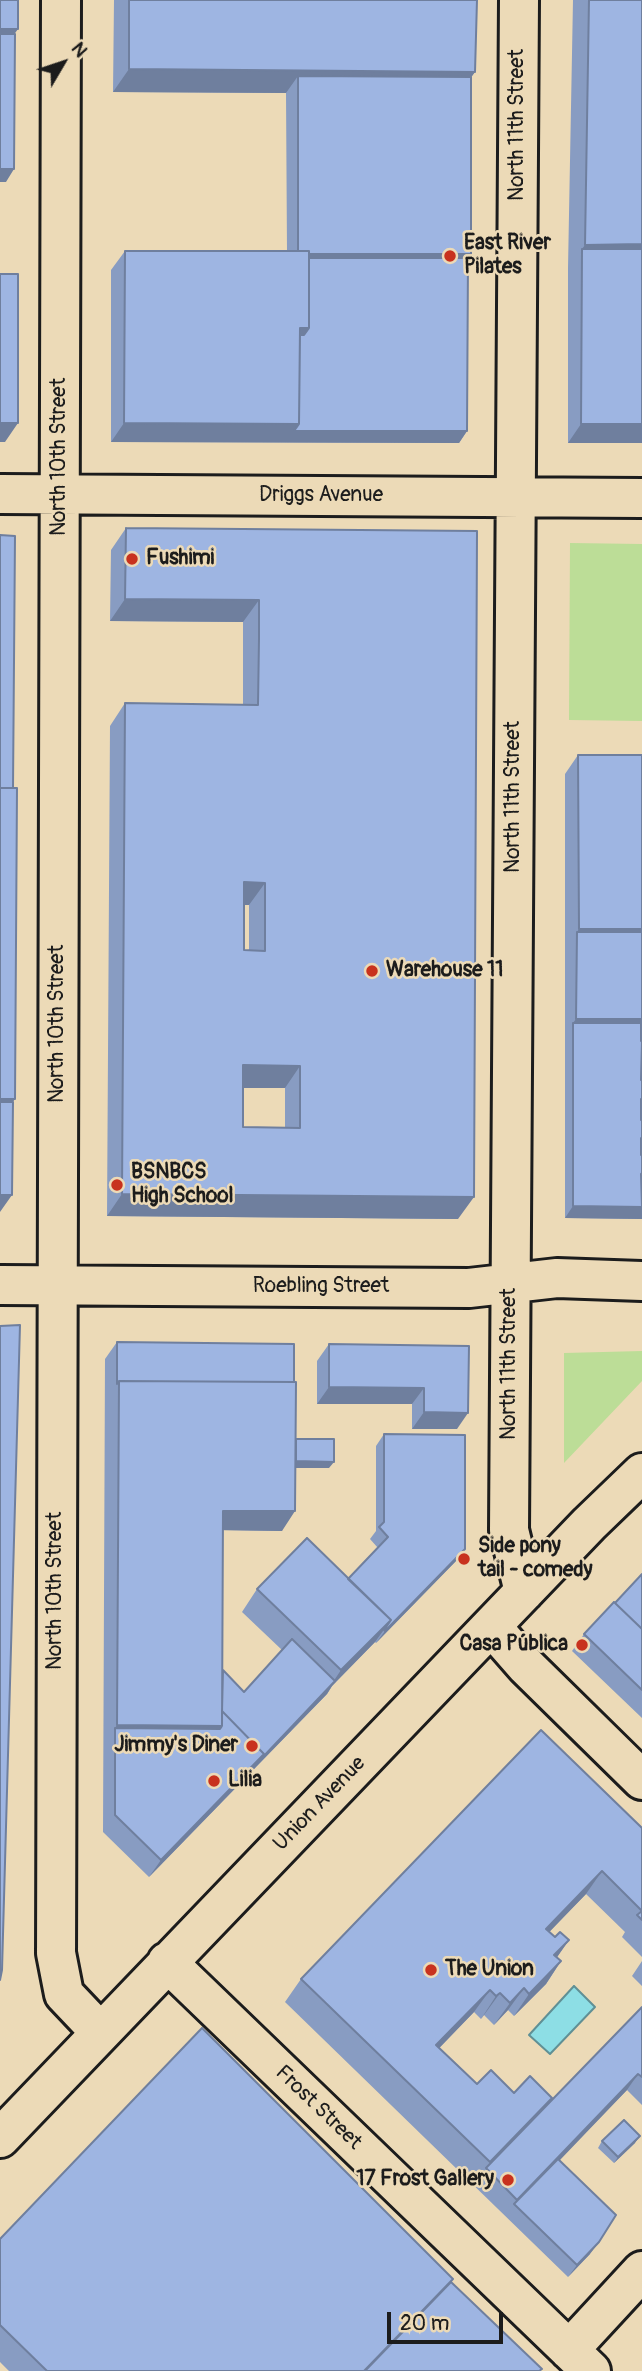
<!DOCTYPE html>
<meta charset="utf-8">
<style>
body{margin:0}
#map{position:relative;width:642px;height:2371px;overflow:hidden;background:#ecdab7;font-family:Pangolin,sans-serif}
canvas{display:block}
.north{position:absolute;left:28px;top:28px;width:70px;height:70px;-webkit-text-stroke:5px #ecdab7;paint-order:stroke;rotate:51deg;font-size:19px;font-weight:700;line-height:28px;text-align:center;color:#1c1c1c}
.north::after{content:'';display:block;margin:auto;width:24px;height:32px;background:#1c1c1c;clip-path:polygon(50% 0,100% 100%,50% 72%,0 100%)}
.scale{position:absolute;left:387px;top:2312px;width:116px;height:32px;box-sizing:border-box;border:4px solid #1c1c1c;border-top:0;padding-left:9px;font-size:21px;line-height:24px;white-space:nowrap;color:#1c1c1c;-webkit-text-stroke:5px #ecdab7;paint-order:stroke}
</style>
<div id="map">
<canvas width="642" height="2371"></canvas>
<div class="north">N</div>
<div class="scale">20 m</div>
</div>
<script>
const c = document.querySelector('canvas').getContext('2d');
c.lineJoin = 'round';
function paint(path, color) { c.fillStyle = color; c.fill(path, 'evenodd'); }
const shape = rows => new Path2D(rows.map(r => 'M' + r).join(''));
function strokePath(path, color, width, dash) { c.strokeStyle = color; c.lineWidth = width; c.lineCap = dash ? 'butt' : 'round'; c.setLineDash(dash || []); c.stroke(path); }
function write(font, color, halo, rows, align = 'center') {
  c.font = font + ' Pangolin,sans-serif'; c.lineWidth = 5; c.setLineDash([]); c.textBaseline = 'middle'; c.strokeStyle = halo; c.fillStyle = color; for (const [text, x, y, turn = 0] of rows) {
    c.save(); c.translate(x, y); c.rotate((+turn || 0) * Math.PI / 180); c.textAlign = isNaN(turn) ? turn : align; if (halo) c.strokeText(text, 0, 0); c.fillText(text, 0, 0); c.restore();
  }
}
paint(shape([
 [570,543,642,544,642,721,569,720],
 [642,1351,642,1381,564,1463,564,1353]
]), '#bcdd97');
const water = shape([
 [574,1986,595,2007,550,2054,529,2035,574,1986]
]);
paint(water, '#8ddee5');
strokePath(water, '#609095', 2);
const minor = shape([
 [61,0,56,1953,64,1994,100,2032],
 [519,0,509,1530,524,1592],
 [0,494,642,498],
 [0,1285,469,1288,557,1278,642,1281],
 [491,1626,526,1666,642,1780],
 [167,1962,591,2371],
 [0,2138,589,1524,642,1473],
 [569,2350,642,2271]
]);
strokePath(minor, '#1c1c1c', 44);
strokePath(minor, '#ecdab7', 38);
paint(shape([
 [114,0,477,0,475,72,471,77,471,254,468,258,467,431,459,443,111,442,111,270,125,251,287,251,286,93,113,92],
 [573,0,642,0,642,443,568,443,568,268],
 [126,528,477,531,458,1219,107,1216,110,726,125,703,243,705,243,622,110,621,111,550],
 [244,905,249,905,249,950,244,950],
 [243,1088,285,1088,285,1127,243,1127],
 [578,755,641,1035,641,1041,642,1041,642,1071,641,1071,641,1080,642,1080,642,1111,641,1111,641,1120,642,1120,642,1150,641,1150,642,1219,565,1218,565,774],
 [117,1342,294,1382,296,1439,329,1468,296,1468,282,1531,223,1530,223,1670,244,1692,282,1650,242,1612,257,1589,348,1579,378,1548,370,1539,376,1531,376,1446,384,1434,465,1549,456,1561,376,1643,375,1642,332,1686,327,1694,149,1877,103,1832,105,1359],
 [329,1344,469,1346,457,1429,412,1429,412,1404,317,1404,317,1361],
 [642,1574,642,1718,572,1651,584,1634],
 [642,1828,642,1957,622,1937,625,1932,586,1894,549,1932,555,1937,569,1940,557,1957,561,1961,546,1984,514,2016,508,2010,494,2025,484,2015,481,2019,474,2012,439,2048,477,2084,514,2093,552,2098,547,2105,642,2007,642,2105,627,2090,559,2160,590,2254,568,2277,285,2002,301,1979],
 [642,1961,642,1986,632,1976],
 [602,2141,635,2143,614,2163,598,2148],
 [0,2239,451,2282,540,2371,9,2371,0,2362]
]), '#889cc2');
paint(shape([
 [0,29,18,29,6,46,0,46],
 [129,69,475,72,459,94,298,76,286,93,113,92],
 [0,169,14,169,6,182,0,182],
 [642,244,642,268,582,249,585,245],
 [298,253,471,254,459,271,304,270],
 [300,328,309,328,296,347],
 [0,423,18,423,5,442,0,442],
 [124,423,299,424,467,431,459,443,111,442],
 [581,424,642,424,642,443,568,443],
 [125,599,259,600,243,622,110,621],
 [244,882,265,883,249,905,228,905],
 [579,929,642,929,642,949,577,932],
 [576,1019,642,1019,642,1035,573,1035,573,1023],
 [243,1065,300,1066,285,1088,227,1088],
 [0,1099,15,1099,0,1120],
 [122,1194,474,1197,458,1219,107,1216],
 [0,1195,12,1195,0,1212],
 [573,1206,642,1207,642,1219,565,1218],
 [329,1387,424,1388,412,1404,317,1404],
 [424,1412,468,1413,457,1429,412,1429],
 [292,1461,334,1462,329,1468,288,1468],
 [223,1511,295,1511,282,1531,210,1530],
 [465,1549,456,1561,376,1643,385,1631],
 [391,1620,375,1642,332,1686,327,1694,149,1877,161,1860,329,1688,341,1670],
 [117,1725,222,1726,209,1745,115,1728],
 [602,1871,586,1894,531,1951,546,1929],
 [569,1940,553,1963,554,1955],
 [561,1961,546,1984,514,2016,529,1994],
 [524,1988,508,2010,494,2025,510,2003],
 [490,1990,474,2012,421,2067,436,2045],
 [500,1993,484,2015,481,2019,496,1996],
 [638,2074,627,2090,516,2206,514,2204,517,2200],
 [640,2136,635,2143,614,2163,618,2157],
 [599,2242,590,2254,568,2277,577,2265]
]), '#6f7f9e');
const building = shape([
 [0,0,18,0,18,29,0,29,0,0],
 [129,0,477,0,475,72,129,69,129,0],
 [589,0,642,0,642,244,585,245,589,0],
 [0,34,15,34,14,169,0,169,0,34],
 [298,76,471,77,471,254,309,254,309,251,298,251,298,76],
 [582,249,642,249,642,424,581,424,582,249],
 [125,251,309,251,309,328,300,328,299,424,124,423,125,251],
 [309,258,468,258,467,431,294,431,299,424,300,335,304,335,309,328,309,258],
 [0,274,18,274,18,423,0,423,0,274],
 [126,528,477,531,474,1197,122,1194,125,703,258,705,259,639,259,600,125,599,126,528],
 [244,882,265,883,265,951,244,950,244,882],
 [243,1065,300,1066,300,1128,243,1127,243,1065],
 [0,535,15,536,13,788,0,788,0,535],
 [578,755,642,755,642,929,579,929,578,755],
 [0,788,17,788,15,1099,0,1099,0,788],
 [577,932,642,932,642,1019,576,1019,577,932],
 [573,1023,641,1023,641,1041,642,1041,641,1080,642,1080,642,1099,641,1099,641,1120,642,1120,642,1138,641,1138,641,1155,642,1155,642,1173,641,1174,642,1207,573,1206,573,1023],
 [0,1102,13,1102,12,1195,0,1195,0,1102],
 [20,1325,2,1970,0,1980,0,1326,20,1325],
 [117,1342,294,1344,294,1382,119,1381,117,1384,117,1342],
 [329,1344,469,1346,468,1413,424,1412,424,1388,329,1387,329,1344],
 [119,1381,296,1382,295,1511,223,1511,222,1726,117,1725,119,1381],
 [384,1434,465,1435,465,1549,385,1631,384,1630,391,1620,348,1579,388,1537,379,1527,384,1522,384,1434],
 [296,1439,334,1439,334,1462,296,1461,296,1439],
 [307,1538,391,1620,341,1670,257,1589,307,1538],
 [642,1574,642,1629,615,1603,642,1574],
 [614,1602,642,1629,642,1690,584,1634,614,1602],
 [292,1639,335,1681,261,1759,264,1754,222,1711,223,1670,244,1692,292,1639],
 [222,1711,264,1754,161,1860,115,1815,115,1728,220,1729,222,1726,222,1711],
 [541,1730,642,1828,642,1920,637,1915,642,1911,602,1871,546,1929,555,1937,560,1932,569,1940,554,1955,561,1961,529,1994,524,1988,510,2003,500,1993,496,1996,490,1990,436,2045,477,2084,491,2070,514,2093,530,2076,552,2098,490,2162,301,1979,541,1730],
 [642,2007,642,2077,638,2074,517,2200,486,2168,642,2007],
 [202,2028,453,2279,364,2371,47,2371,0,2325,0,2239,202,2028],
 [624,2120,640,2136,618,2157,602,2141,624,2120],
 [558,2159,616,2215,599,2242,577,2265,514,2204,558,2159],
 [451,2282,542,2369,539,2371,365,2371,451,2282]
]);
paint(building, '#9eb5e2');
strokePath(building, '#6f7f9e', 2);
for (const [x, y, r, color] of [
 [450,256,7,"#c8321e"],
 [132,559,7,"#c8321e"],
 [372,971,7,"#c8321e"],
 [117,1185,7,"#c8321e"],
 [464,1559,7,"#c8321e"],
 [582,1645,7,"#c8321e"],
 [252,1746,7,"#c8321e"],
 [214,1781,7,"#c8321e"],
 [431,1970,7,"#c8321e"],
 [508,2180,7,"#c8321e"]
]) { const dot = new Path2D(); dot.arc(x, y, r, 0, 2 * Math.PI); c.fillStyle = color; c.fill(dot); strokePath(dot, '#ecdab7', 2.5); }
write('21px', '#1c1c1c', '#ecdab7', [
 ["North 11th Street",518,125,-90],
 ["North 10th Street",60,457,-90],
 ["Driggs Avenue",321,496],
 ["North 11th Street",514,797,-90],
 ["North 10th Street",58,1024,-90],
 ["Roebling Street",321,1287],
 ["North 11th Street",510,1364,-90],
 ["North 10th Street",56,1591,-90],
 ["Union Avenue",320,1804,-46],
 ["Frost Street",318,2108,44]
]);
write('bold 21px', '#1c1c1c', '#ecdab7', [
 ["East River",464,244],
 ["Pilates",464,268],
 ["Fushimi",146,559],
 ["Warehouse 11",386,971],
 ["BSNBCS",131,1173],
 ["High School",131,1197],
 ["Side pony",478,1547],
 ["tail - comedy",478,1571],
 ["Casa Pública",568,1645,"right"],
 ["Jimmy's Diner",238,1746,"right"],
 ["Lilia",228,1781],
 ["The Union",445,1970],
 ["17 Frost Gallery",494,2180,"right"]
], 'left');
</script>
